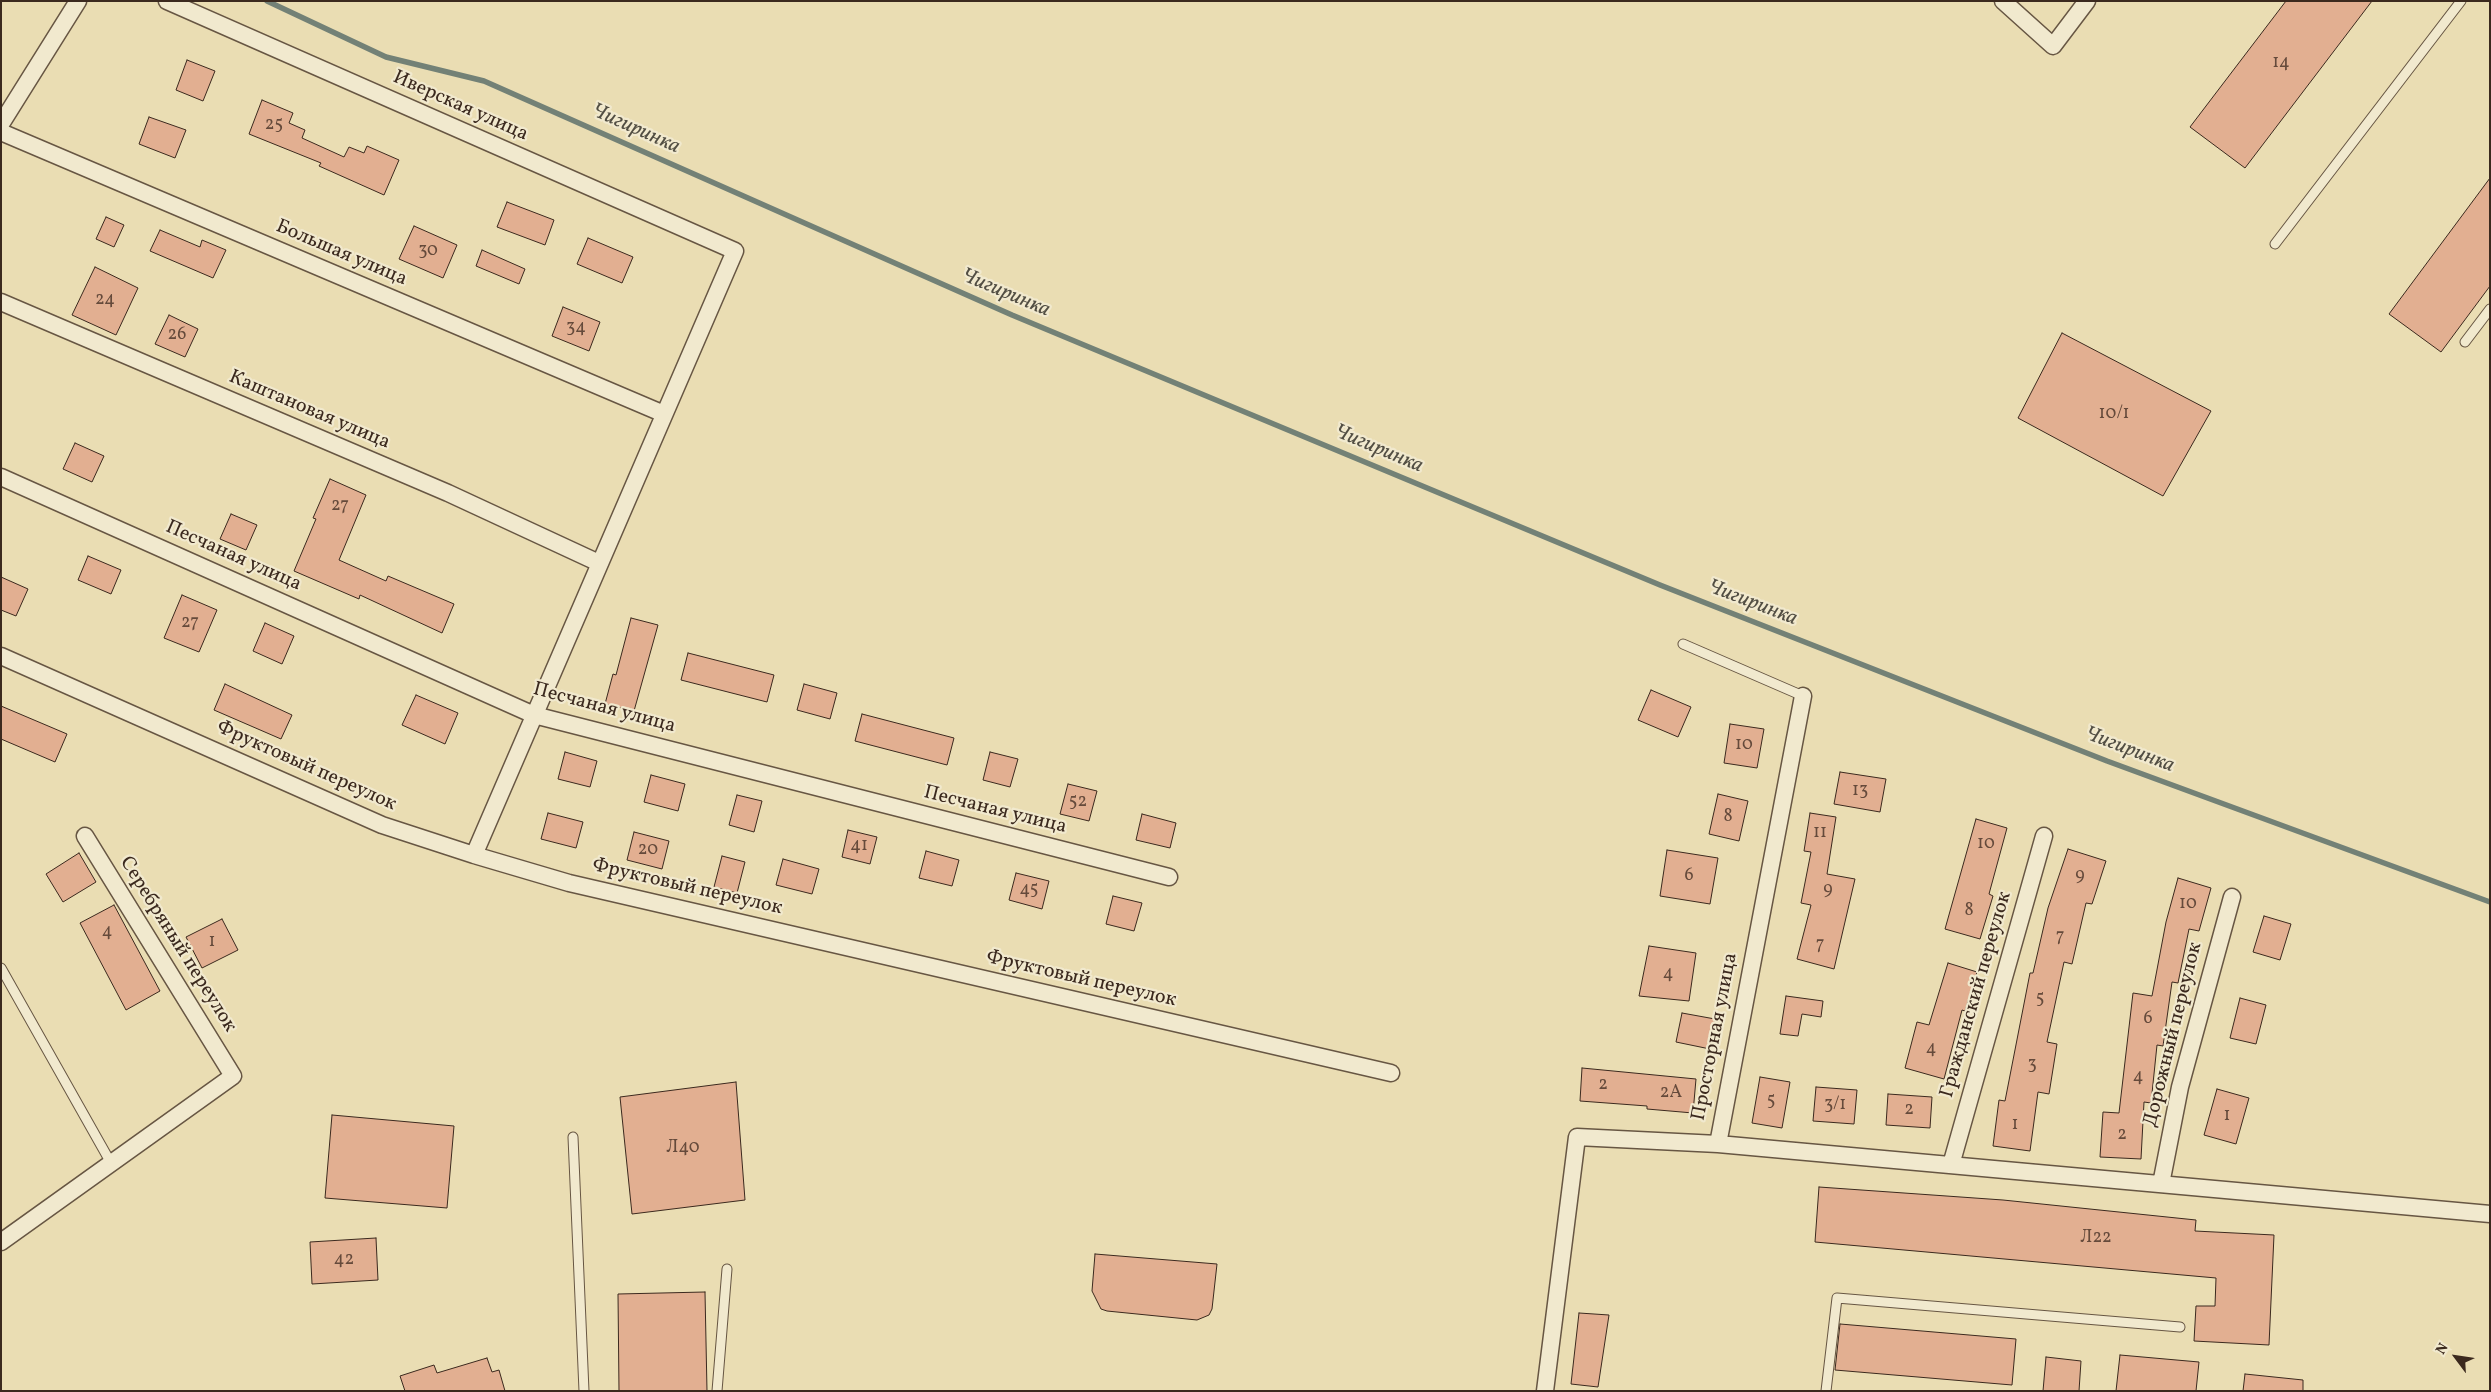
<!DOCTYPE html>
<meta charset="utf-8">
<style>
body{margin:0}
#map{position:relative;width:2491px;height:1392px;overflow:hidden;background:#eaddb3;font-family:Vollkorn,serif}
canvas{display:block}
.frame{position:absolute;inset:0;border:2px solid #3b291e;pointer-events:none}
.north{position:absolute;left:2431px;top:1332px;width:50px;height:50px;-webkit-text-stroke:4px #f1e9ce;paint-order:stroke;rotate:301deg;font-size:14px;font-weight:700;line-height:20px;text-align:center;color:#3b291e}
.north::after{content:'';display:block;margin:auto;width:18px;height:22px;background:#3b291e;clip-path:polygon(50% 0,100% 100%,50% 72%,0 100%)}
</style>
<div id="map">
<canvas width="2491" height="1392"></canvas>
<div class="frame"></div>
<div class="north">N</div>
</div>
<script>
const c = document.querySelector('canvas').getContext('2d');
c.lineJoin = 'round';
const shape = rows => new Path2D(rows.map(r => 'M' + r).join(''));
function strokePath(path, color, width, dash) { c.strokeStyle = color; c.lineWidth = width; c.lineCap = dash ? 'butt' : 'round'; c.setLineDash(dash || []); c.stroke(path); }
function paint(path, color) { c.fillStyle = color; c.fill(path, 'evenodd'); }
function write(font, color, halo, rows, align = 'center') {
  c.font = font + ' Vollkorn,serif'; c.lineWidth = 4.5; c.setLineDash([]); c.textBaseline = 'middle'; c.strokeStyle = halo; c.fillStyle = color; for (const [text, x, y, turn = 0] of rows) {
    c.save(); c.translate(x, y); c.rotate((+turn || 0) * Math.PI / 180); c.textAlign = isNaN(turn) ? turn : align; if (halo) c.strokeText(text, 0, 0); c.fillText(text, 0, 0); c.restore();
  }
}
strokePath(shape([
 [267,1,386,57,484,81,1012,315,1660,585,2107,761,2490,902]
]), '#738176', 5.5);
const building = shape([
 [2286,1,2372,1,2245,168,2190,127,2286,1],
 [187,60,215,71,203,101,176,90,187,60],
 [262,100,293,113,289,123,305,130,302,138,344,157,349,147,364,153,367,146,399,160,384,195,319,166,321,163,249,134,262,100],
 [149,117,186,130,175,158,139,144,149,117],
 [2490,178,2490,286,2441,352,2389,314,2490,178],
 [507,202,554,220,545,245,497,227,507,202],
 [106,217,124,225,114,247,96,239,106,217],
 [414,226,457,245,443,278,399,259,414,226],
 [160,230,200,247,202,240,226,250,213,278,150,251,160,230],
 [588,238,633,257,622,283,577,264,588,238],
 [482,250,525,269,519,284,476,266,482,250],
 [95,267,138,288,116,335,72,315,95,267],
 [563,307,600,322,589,351,552,336,563,307],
 [169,315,198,329,185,357,155,344,169,315],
 [2062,333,2211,411,2163,496,2018,418,2062,333],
 [75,443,104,456,92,482,63,469,75,443],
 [330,479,366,495,339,560,386,581,388,576,454,604,442,633,360,595,359,599,294,571,316,519,313,518,330,479],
 [231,514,257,525,246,550,220,539,231,514],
 [88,556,121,570,111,594,78,580,88,556],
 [1,577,28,589,16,616,1,610,1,577],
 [182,595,217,610,199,652,164,638,182,595],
 [631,618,658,625,634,711,605,704,613,674,616,675,631,618],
 [265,623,294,636,282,664,253,651,265,623],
 [688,653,774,675,767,702,681,680,688,653],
 [225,684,292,715,281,739,214,710,225,684],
 [804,684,837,693,830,719,797,710,804,684],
 [1651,690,1691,707,1678,737,1638,720,1651,690],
 [416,695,458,713,445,744,402,725,416,695],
 [1,706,67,734,55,762,1,739,1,706],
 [862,714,954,738,947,765,855,741,862,714],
 [1730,724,1764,729,1757,768,1724,763,1730,724],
 [565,752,597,761,590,787,558,779,565,752],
 [990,752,1018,759,1010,787,983,780,990,752],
 [1840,772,1886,779,1880,812,1834,804,1840,772],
 [651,775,685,784,678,811,644,802,651,775],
 [1068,784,1097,791,1089,821,1060,814,1068,784],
 [1718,794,1748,801,1739,841,1709,834,1718,794],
 [737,795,762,801,754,832,729,825,737,795],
 [548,813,583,822,576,848,541,839,548,813],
 [1810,813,1836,817,1827,874,1855,879,1834,969,1797,959,1811,905,1801,903,1811,852,1804,851,1810,813],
 [1142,814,1176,823,1170,848,1136,840,1142,814],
 [1976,819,2007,828,1989,894,1993,896,1980,939,1945,929,1976,819],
 [848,830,877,837,870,864,842,857,848,830],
 [634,832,669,841,662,869,627,860,634,832],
 [2068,849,2106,861,2092,904,2086,903,2072,964,2064,962,2047,1042,2057,1044,2049,1094,2038,1092,2030,1151,1993,1146,1999,1100,2005,1101,2030,973,2033,973,2048,908,2068,849],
 [1667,850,1718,858,1710,904,1660,896,1667,850],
 [926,851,959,860,952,886,919,878,926,851],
 [79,853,96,882,63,902,46,874,79,853],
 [722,856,745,862,737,893,714,887,722,856],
 [783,859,819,869,812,894,776,885,783,859],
 [1016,873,1049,881,1042,909,1009,900,1016,873],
 [2178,878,2211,888,2199,931,2189,929,2178,983,2172,982,2163,1046,2157,1045,2151,1103,2144,1102,2141,1159,2100,1157,2103,1112,2119,1113,2133,993,2152,996,2166,922,2178,878],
 [1113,896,1142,903,1134,931,1106,924,1113,896],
 [114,905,160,991,126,1010,80,923,114,905],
 [2264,916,2291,924,2280,960,2253,952,2264,916],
 [222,919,238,950,202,968,186,937,222,919],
 [1649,946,1696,953,1689,1001,1639,996,1649,946],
 [1948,963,1977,972,1965,1011,1962,1010,1944,1079,1905,1068,1917,1022,1929,1025,1948,963],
 [1786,996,1823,1001,1821,1017,1802,1014,1798,1036,1780,1034,1786,996],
 [2240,998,2266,1005,2256,1044,2230,1038,2240,998],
 [1682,1013,1715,1019,1710,1049,1676,1042,1682,1013],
 [1582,1068,1696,1079,1693,1113,1647,1109,1647,1106,1580,1101,1582,1068],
 [1760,1077,1790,1082,1782,1128,1752,1123,1760,1077],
 [736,1082,745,1200,632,1214,620,1097,736,1082],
 [1816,1087,1857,1090,1854,1124,1813,1121,1816,1087],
 [2217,1089,2249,1098,2236,1144,2204,1135,2217,1089],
 [1888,1094,1932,1097,1930,1128,1886,1125,1888,1094],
 [332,1115,454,1126,447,1208,325,1198,332,1115],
 [1819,1187,2003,1200,2196,1220,2195,1231,2274,1235,2269,1345,2194,1341,2196,1306,2215,1306,2216,1278,1815,1242,1819,1187],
 [376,1238,378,1280,312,1284,310,1242,376,1238],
 [1095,1254,1217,1264,1212,1309,1209,1315,1197,1320,1107,1311,1101,1309,1092,1291,1095,1254],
 [705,1292,707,1391,619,1391,618,1294,705,1292],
 [1579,1313,1609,1315,1598,1387,1571,1384,1579,1313],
 [1840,1324,2016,1339,2012,1385,1835,1370,1840,1324],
 [2120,1355,2199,1362,2196,1391,2116,1391,2120,1355],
 [2046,1357,2081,1361,2079,1391,2043,1391,2046,1357],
 [487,1358,492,1372,499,1370,505,1391,405,1391,400,1376,434,1365,437,1373,487,1358],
 [2245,1374,2303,1380,2303,1391,2243,1391,2245,1374]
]);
paint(building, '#e2af91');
strokePath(building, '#3b291e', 1);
const service = shape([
 [2275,244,2461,1],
 [2465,342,2490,309],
 [1683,644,1803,696],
 [1,968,111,1163],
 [573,1137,584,1391],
 [717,1391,727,1269],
 [1826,1391,1837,1298,2180,1327]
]);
const minor = shape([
 [167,1,735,251,474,855],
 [2003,1,2053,46,2087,1],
 [1,124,78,1],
 [1,132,664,414],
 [1,302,448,493,599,563],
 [1,477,534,715,1169,877],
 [1,656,382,825,474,855,569,883,1391,1073],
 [1718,1144,1803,696],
 [1951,1165,2044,836],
 [2161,1184,2180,1087,2232,897],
 [1,1242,233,1076,85,836],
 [1545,1391,1577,1137,1718,1144,2490,1214]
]);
strokePath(service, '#675643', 11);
strokePath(minor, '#675643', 19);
strokePath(service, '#f1e9ce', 9);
strokePath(minor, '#f1e9ce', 16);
write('18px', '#654a3b', null, [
 ["14",2281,64],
 ["25",274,126],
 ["30",428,252],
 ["24",105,301],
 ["34",576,329],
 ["26",177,336],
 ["10/1",2114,415],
 ["27",340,507],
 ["27",190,624],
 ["10",1744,746],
 ["13",1860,792],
 ["52",1078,803],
 ["8",1728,818],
 ["11",1820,834],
 ["10",1986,845],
 ["41",859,847],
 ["20",648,851],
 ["6",1689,877],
 ["9",2080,877],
 ["45",1029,891],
 ["9",1828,891],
 ["10",2188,905],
 ["8",1969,912],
 ["4",107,933],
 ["7",2060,938],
 ["1",212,943],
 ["7",1820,946],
 ["4",1668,975],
 ["5",2040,1000],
 ["6",2148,1020],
 ["4",1931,1050],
 ["3",2032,1066],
 ["4",2138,1078],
 ["2",1603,1086],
 ["2А",1671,1094],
 ["5",1771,1102],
 ["3/1",1835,1106],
 ["2",1909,1111],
 ["1",2227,1117],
 ["1",2015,1126],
 ["2",2122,1136],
 ["Л40",683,1149],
 ["Л22",2096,1239],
 ["42",344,1261]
]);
write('20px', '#3b291e', '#f1e9ce', [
 ["Иверская улица",460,107,24],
 ["Большая улица",341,254,23],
 ["Каштановая улица",309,411,23],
 ["Песчаная улица",233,557,24],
 ["Песчаная улица",604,709,15],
 ["Фруктовый переулок",306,767,24],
 ["Песчаная улица",995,811,14],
 ["Фруктовый переулок",687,888,13],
 ["Серебряный переулок",177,945,58],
 ["Фруктовый переулок",1081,980,13],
 ["Гражданский переулок",1977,995,-74],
 ["Дорожный переулок",2174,1035,-76],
 ["Просторная улица",1716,1037,-79]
]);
write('italic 21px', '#524e43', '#f1e9ce', [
 ["Чигиринка",635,130,24],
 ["Чигиринка",1005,294,23],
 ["Чигиринка",1378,450,23],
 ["Чигиринка",1752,604,21],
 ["Чигиринка",2129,751,21]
]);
</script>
